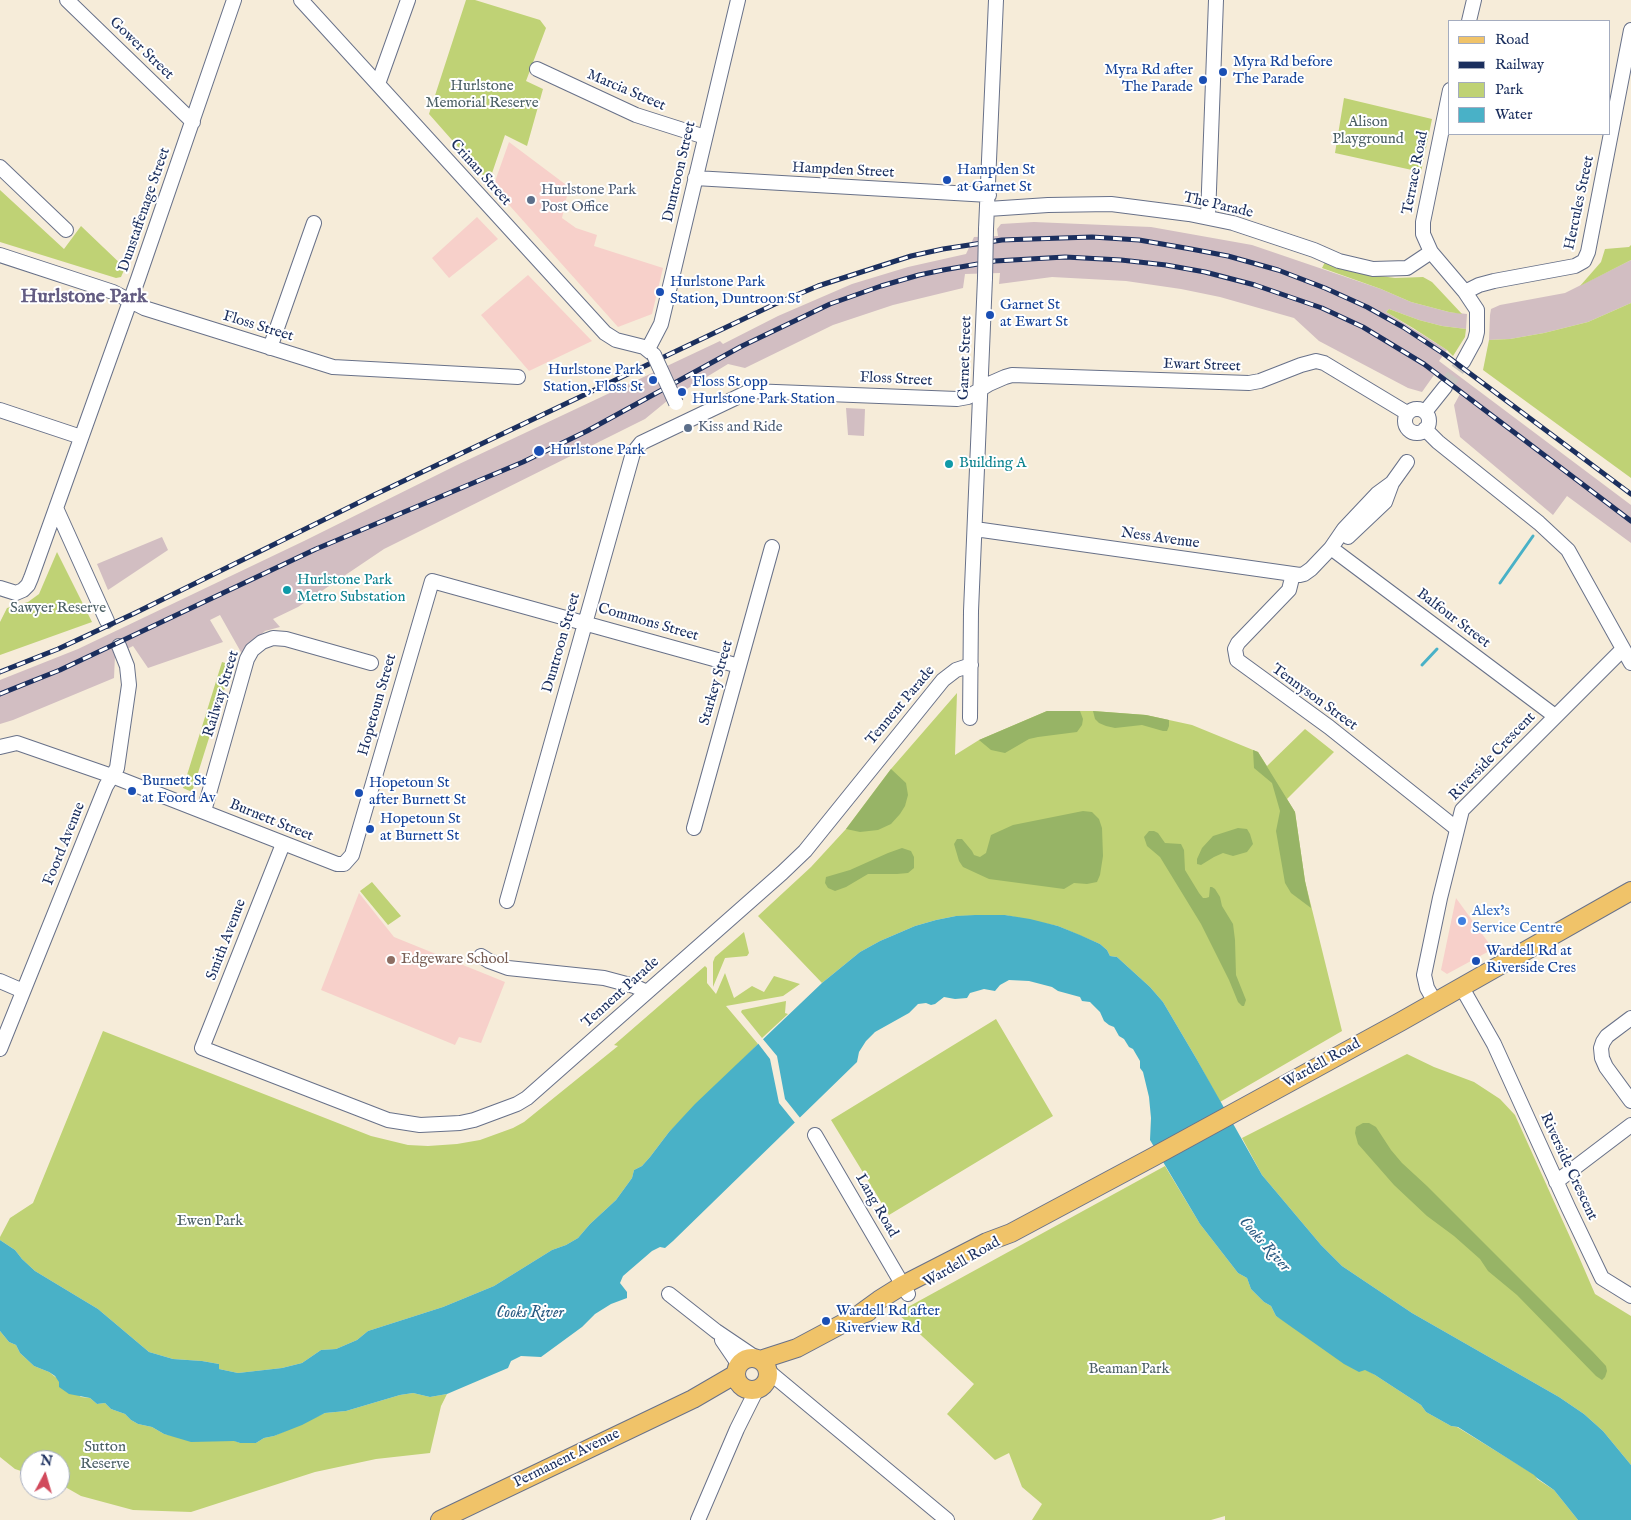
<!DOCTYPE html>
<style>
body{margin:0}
#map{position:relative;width:1631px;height:1520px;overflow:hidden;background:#f6ecd9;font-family:"IM FELL English",serif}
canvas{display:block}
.legend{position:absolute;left:1448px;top:20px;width:162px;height:115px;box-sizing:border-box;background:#fff;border:1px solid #a4acbf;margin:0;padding:6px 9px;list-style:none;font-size:15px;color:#1b2f5e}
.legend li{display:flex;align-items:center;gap:10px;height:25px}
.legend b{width:25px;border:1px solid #a4acbf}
.north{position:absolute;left:20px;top:1450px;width:50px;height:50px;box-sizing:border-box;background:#fff;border:1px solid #a4acbf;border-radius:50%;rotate:6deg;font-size:14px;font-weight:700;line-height:20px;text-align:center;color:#1b2f5e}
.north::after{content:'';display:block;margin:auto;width:18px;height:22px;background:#d1495b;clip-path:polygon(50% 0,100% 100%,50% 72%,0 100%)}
</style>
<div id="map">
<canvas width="1631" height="1520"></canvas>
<ul class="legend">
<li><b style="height:6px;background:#f0c369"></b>Road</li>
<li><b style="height:6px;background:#1b2f5e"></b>Railway</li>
<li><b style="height:14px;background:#bfd275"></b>Park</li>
<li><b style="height:14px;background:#49b1c7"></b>Water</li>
</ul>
<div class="north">N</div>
</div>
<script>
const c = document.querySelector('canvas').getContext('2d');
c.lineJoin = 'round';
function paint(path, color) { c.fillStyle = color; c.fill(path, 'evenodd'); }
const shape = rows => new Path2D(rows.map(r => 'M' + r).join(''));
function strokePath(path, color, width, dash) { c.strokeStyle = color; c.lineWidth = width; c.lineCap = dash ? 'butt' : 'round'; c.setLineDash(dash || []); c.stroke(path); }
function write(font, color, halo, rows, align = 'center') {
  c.font = font + ' "IM FELL English",serif'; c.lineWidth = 4; c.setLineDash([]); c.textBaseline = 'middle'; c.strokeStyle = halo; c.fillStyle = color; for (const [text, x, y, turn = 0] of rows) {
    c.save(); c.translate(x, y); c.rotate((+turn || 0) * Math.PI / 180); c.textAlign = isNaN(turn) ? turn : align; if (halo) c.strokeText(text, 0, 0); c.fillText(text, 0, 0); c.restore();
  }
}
paint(shape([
 [509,142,569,187,562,218,576,228,597,235,594,246,663,268,652,314,618,327,493,187],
 [477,217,498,239,449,278,432,258],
 [528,275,592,341,529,371,481,315],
 [359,893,394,937,505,982,481,1043,459,1037,455,1045,321,990],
 [1456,898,1493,949,1447,974,1441,970]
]), '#f7d0ca');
paint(shape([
 [1034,222,1151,227,1252,245,1381,289,1411,302,1449,312,1467,314,1466,329,1442,326,1419,320,1389,309,1386,312,1447,350,1439,361,1631,505,1631,543,1567,496,1553,515,1460,437,1454,405,1460,394,1434,375,1422,392,1408,388,1319,341,1294,318,1220,297,1181,289,1126,281,1052,277,999,284,1000,273,965,274,963,288,893,305,833,325,745,368,728,364,667,401,645,419,384,549,298,607,273,619,280,627,265,631,257,638,242,654,220,615,210,620,223,642,148,668,133,646,115,655,114,678,13,720,0,724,0,680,78,649,304,541,457,465,720,341,723,344,778,316,852,284,908,267,966,254,974,237,998,236,997,229,1001,224],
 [1631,260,1631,303,1588,322,1544,333,1510,339,1489,340,1490,315,1491,309,1500,305,1565,293],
 [846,408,865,409,864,436,848,435],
 [162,537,168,550,108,590,97,564]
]), '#d2bec2');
paint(shape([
 [466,0,475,0,540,20,546,28,526,81,543,89,527,146,505,135,489,182,429,114],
 [1344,98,1432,119,1421,172,1335,153],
 [0,190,64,249,81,226,125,268,121,277,116,278,0,242],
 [1631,245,1631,260,1580,286,1601,262,1605,249,1629,247],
 [1325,262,1366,274,1395,278,1423,277,1432,282,1462,314,1449,312,1411,302,1381,289,1322,268],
 [1631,303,1631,478,1483,370,1489,340,1510,339,1544,333,1588,322],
 [1389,309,1419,320,1442,326,1466,329,1465,337,1453,356,1447,350,1413,328,1386,312],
 [57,552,92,622,0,655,0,622,7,608,28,602,39,594],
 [222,662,232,665,192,792,183,788],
 [957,693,955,755,979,740,1047,711,1093,711,1146,715,1192,725,1258,752,1267,766,1305,729,1334,752,1287,799,1295,812,1305,881,1342,1031,1220,1102,1196,1058,1163,1002,1150,987,1117,957,1110,956,1107,950,1100,944,1058,926,1005,915,956,916,936,920,915,926,880,941,860,952,822,983,758,916,811,867,846,829,891,769],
 [372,882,401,916,388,925,360,891],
 [744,932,749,953,747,956,725,958,713,987,713,962,715,957],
 [705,966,707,968,707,983,716,994,725,973,734,998,752,986,764,992,774,976,800,984,783,996,726,1006,758,1044,669,1132,650,1157,642,1166,634,1170,632,1178,616,1200,590,1224,578,1238,566,1245,552,1250,494,1286,443,1307,368,1331,357,1340,336,1349,321,1350,302,1363,282,1368,238,1373,219,1369,219,1364,202,1361,173,1359,149,1352,98,1309,35,1271,22,1259,15,1250,0,1240,0,1237,10,1218,33,1203,103,1031,371,1136,408,1145,428,1146,457,1144,480,1140,513,1128,524,1122,618,1046,614,1045],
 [786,1001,785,1013,788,1014,762,1038,741,1012,742,1010],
 [996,1019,1053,1116,889,1215,831,1120],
 [1407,1054,1434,1067,1474,1082,1500,1099,1515,1115,1579,1257,1595,1294,1631,1316,1631,1465,1603,1431,1584,1414,1559,1397,1412,1313,1342,1266,1321,1245,1262,1175,1242,1138],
 [1165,1166,1200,1224,1238,1273,1247,1278,1251,1289,1264,1302,1271,1306,1276,1316,1375,1375,1421,1405,1426,1412,1451,1426,1457,1427,1535,1475,1537,1479,1554,1490,1578,1520,1225,1520,1225,1516,1211,1520,1032,1520,1042,1504,1022,1487,1009,1453,995,1460,947,1414,974,1384,897,1313],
 [0,1331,9,1342,16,1345,20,1353,34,1366,49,1372,81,1397,90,1398,97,1404,105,1403,111,1409,125,1414,131,1420,138,1424,152,1427,164,1434,174,1436,235,1441,240,1443,256,1443,264,1438,274,1436,325,1413,346,1411,400,1395,413,1393,430,1397,447,1394,441,1406,430,1453,376,1459,315,1472,191,1512,133,1510,81,1496,60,1484,60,1460,30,1460,30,1474,15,1469,0,1457]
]), '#bfd275');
paint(shape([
 [1047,711,1080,711,1083,719,1082,725,1077,732,1038,737,1029,739,1005,753,991,750,979,740],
 [1093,711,1146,715,1169,720,1169,726,1167,731,1163,731,1142,725,1115,728,1106,726,1099,723,1095,719],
 [1253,750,1258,752,1295,812,1305,881,1311,908,1291,893,1285,883,1276,831,1280,811,1272,783,1254,768],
 [891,769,906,783,908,795,905,806,900,814,891,824,878,830,860,832,846,829],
 [1083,811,1092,812,1099,819,1102,828,1103,856,1100,875,1097,882,1087,884,1074,883,1064,889,989,879,963,867,959,861,954,844,957,839,962,839,972,851,974,855,980,857,986,853,991,835,1013,825],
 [1238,828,1247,829,1250,834,1253,844,1247,852,1233,856,1223,853,1214,857,1201,865,1197,864,1197,859,1202,848,1213,836],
 [1149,831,1154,831,1158,833,1165,843,1181,844,1184,850,1185,870,1199,893,1203,898,1206,898,1209,897,1210,887,1212,887,1215,889,1220,897,1222,906,1233,924,1235,940,1236,975,1246,1000,1244,1006,1242,1006,1238,1002,1229,980,1201,924,1160,857,1147,846,1144,837],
 [902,848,911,851,914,857,914,868,908,873,897,874,868,874,846,887,835,891,828,888,825,883,826,877,850,870,888,853],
 [1363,1123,1369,1123,1376,1127,1391,1150,1402,1163,1427,1186,1593,1352,1606,1366,1607,1371,1605,1377,1602,1380,1596,1376,1517,1295,1488,1271,1480,1259,1454,1236,1427,1216,1394,1185,1358,1144,1355,1133,1356,1127]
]), '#97b466');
paint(shape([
 [975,915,1005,915,1030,919,1058,926,1080,935,1100,944,1107,950,1110,956,1117,957,1150,987,1163,1002,1196,1058,1262,1175,1321,1245,1342,1266,1412,1313,1559,1397,1584,1414,1603,1431,1631,1465,1631,1520,1578,1520,1554,1490,1537,1478,1534,1475,1458,1427,1451,1426,1426,1412,1421,1405,1375,1375,1365,1370,1359,1372,1344,1364,1276,1316,1271,1306,1264,1302,1251,1289,1247,1278,1238,1273,1200,1224,1150,1140,1151,1118,1149,1097,1143,1072,1140,1068,1140,1061,1133,1049,1129,1047,1124,1039,1119,1036,1114,1027,1109,1025,1104,1021,1100,1012,1090,1002,1082,1001,1080,997,1058,991,1052,987,1029,981,1009,980,1000,985,995,991,984,989,970,993,967,998,955,999,944,997,935,1004,931,1005,926,1003,918,1004,909,1013,875,1032,866,1041,859,1052,857,1062,673,1241,665,1248,660,1247,652,1251,623,1276,620,1283,627,1292,627,1298,611,1304,595,1314,582,1327,541,1357,521,1356,511,1361,508,1368,447,1394,430,1397,413,1393,400,1395,346,1411,325,1413,302,1425,274,1436,264,1438,256,1443,240,1443,234,1441,191,1442,164,1434,152,1427,138,1424,131,1420,125,1414,111,1409,105,1403,97,1404,90,1398,69,1394,59,1387,59,1382,55,1376,49,1372,34,1366,20,1353,16,1345,9,1342,0,1331,0,1240,15,1250,22,1259,35,1271,98,1309,149,1352,173,1359,202,1361,219,1364,219,1369,238,1373,282,1368,302,1363,321,1350,336,1349,357,1340,368,1331,443,1307,494,1286,552,1250,566,1245,578,1238,590,1224,616,1200,632,1178,634,1170,642,1166,650,1157,669,1132,695,1104,822,983,860,952,880,941,915,926,936,920,956,916]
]), '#49b1c7');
paint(shape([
 [762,1038,777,1056,785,1099,801,1119,796,1124,779,1103,770,1059,757,1042]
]), '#f6ecd9');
strokePath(shape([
 [1500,583,1533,536],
 [1422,665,1437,649]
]), '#49b1c7', 3);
strokePath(shape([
 [1445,387,1463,362]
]), '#cac6c0', 14, [14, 7]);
const minor = shape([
 [67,0,193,122],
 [301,0,605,333,616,340,644,347,654,355],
 [1469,21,1474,0],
 [537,69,636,115,705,137],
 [378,84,408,0],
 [1450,90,1423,222,1423,234,1431,252,1465,292,1477,310,1477,332,1475,340,1463,362],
 [0,167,66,230],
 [695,178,989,195],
 [988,209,1048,205,1111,204,1189,214,1233,223,1314,250,1339,261,1373,269,1407,268,1431,252],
 [1208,217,1216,0],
 [986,229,996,0],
 [0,255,113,292,144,308,333,367,518,377],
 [1465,292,1479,285,1494,281,1575,266,1584,261,1588,252,1631,30],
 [270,348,314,223],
 [648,349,661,324,738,0],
 '1405 421a12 12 0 1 1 24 0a12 12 0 1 1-24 0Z',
 [0,410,81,437],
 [1425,412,1445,387],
 [1425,429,1438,442,1539,523,1568,550,1631,663],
 [56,508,107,621],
 [975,529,1300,575,1304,574,1311,569,1331,548,1344,529,1377,494,1392,483],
 [1348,537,1385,502,1392,483,1407,462],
 [1331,548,1555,716],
 [1293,574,1289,590,1238,643,1235,649,1237,660,1329,727,1457,829],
 [0,588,16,593,23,590,28,585,31,578,138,279,234,0],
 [970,718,971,611,985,278],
 [0,747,17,743,112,776,337,864,344,864,352,855,432,581,739,666],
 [204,811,247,659,252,650,262,642,273,638,286,639,371,663],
 [694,828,772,547],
 [283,844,202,1048,388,1120,420,1125,460,1123,474,1120,517,1104,527,1098,782,873,805,851,943,680,956,670,971,665],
 [507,901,633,453,641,443,750,391,957,399,968,397,989,384,1005,377,1012,375,1249,383,1260,381,1301,365,1316,361,1324,363,1407,413],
 [481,956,489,961,508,968,604,978,634,986,647,992],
 [0,981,23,991],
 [1461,986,1494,1044,1568,1207,1602,1278,1631,1296],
 [1435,1002,1427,988,1424,975,1440,898,1462,810,1623,649],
 [1631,1018,1607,1036,1603,1042,1601,1048,1602,1058,1606,1067,1631,1101],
 [0,1049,106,786,117,768,129,685,127,666,119,646],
 [815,1135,908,1294],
 [1556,1182,1631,1125],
 [669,1294,716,1331,756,1358],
 [722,1340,739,1365],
 [768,1371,947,1520],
 [698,1520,737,1429,757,1389]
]);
const major = shape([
 [857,1316,879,1300,903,1285,987,1242,1011,1233,1153,1157,1400,1022,1631,891],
 '736 1374a16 16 0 1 1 32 0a16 16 0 1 1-32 0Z',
 [760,1360,797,1348,857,1316,868,1312],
 [440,1520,693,1399,736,1374]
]);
strokePath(minor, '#687189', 16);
strokePath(major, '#687189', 20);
strokePath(minor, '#fff', 14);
strokePath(major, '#f0c369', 18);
const rail = shape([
 [0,672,58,649,135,613,374,495,775,304,818,286,911,256,943,249,1002,240,1092,237,1139,240,1191,249,1228,256,1278,270,1325,288,1367,307,1403,327,1444,354,1631,494],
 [0,694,60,670,316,549,523,462,587,431,742,346,830,304,881,286,919,275,943,270,995,261,1065,257,1121,260,1166,265,1205,272,1255,285,1322,308,1363,327,1424,364,1631,521]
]);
strokePath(rail, '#1b2f5e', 5);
strokePath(rail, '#fff', 3, [9]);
const minorBridge = shape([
 [985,278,986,229],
 [654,355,676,403]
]);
strokePath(minorBridge, '#687189', 16, []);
strokePath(minorBridge, '#fff', 14);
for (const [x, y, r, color] of [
 [1223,72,5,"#1a4fb4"],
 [1203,80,5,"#1a4fb4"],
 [947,180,5,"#1a4fb4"],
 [531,200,5,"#5c6f8a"],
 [660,292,5,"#1a4fb4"],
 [990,315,5,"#1a4fb4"],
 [653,380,5,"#1a4fb4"],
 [682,392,5,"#1a4fb4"],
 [688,428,5,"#5c6f8a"],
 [539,451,6,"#1a4fb4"],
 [949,464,5,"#0f9aa8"],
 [287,590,5,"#0f9aa8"],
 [132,791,5,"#1a4fb4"],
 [359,793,5,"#1a4fb4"],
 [370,829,5,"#1a4fb4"],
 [1462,921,5,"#3f7fe0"],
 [391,960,5,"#8d6e63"],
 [1476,961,5,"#1a4fb4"],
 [826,1321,5,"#1a4fb4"]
]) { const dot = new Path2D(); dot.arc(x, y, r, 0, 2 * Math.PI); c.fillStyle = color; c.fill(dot); strokePath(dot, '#fff', 2); }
write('15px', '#1b2f5e', '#fff', [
 ["Gower Street",141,49,44],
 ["Marcia Street",626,91,23],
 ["Hampden Street",843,171,3],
 ["Duntroon Street",680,172,-77],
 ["Crinan Street",480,173,48],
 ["Terrace Road",1416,173,-79],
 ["Hercules Street",1580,203,-78],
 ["The Parade",1218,206,13],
 ["Dunstaffenage Street",145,210,-71],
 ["Floss Street",258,327,17],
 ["Garnet Street",966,358,-88],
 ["Ewart Street",1202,366,2],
 ["Floss Street",896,380,3],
 ["Ness Avenue",1160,539,8],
 ["Balfour Street",1453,619,37],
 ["Commons Street",648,623,16],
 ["Duntroon Street",562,643,-74],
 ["Starkey Street",717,683,-74],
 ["Railway Street",222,694,-73],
 ["Tennyson Street",1314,698,36],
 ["Hopetoun Street",378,705,-74],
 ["Tennent Parade",901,706,-50],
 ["Riverside Crescent",1493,757,-46],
 ["Burnett Street",271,821,22],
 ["Foord Avenue",65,844,-68],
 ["Smith Avenue",227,940,-69],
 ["Tennent Parade",621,993,-42],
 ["Wardell Road",1322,1064,-29],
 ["Riverside Crescent",1568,1167,65],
 ["Lang Road",876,1206,60],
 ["Wardell Road",962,1263,-30],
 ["Permanent Avenue",567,1459,-26]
]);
write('15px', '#164399', '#fff', [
 ["Myra Rd before",1233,63],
 ["The Parade",1233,80],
 ["Myra Rd after",1193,71,"right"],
 ["The Parade",1193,88,"right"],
 ["Hampden St",957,171],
 ["at Garnet St",957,188],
 ["Hurlstone Park",670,283],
 ["Station, Duntroon St",670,300],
 ["Garnet St",1000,306],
 ["at Ewart St",1000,323],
 ["Hurlstone Park",643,371,"right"],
 ["Station, Floss St",643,388,"right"],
 ["Floss St opp",692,383],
 ["Hurlstone Park Station",692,400],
 ["Hurlstone Park",550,451],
 ["Burnett St",142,782],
 ["at Foord Av",142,799],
 ["Hopetoun St",369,784],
 ["after Burnett St",369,801],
 ["Hopetoun St",380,820],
 ["at Burnett St",380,837],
 ["Wardell Rd at",1486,952],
 ["Riverside Cres",1486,969],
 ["Wardell Rd after",836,1312],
 ["Riverview Rd",836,1329]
], 'left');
write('15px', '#4c6065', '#fff', [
 ["Hurlstone",482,87],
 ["Memorial Reserve",482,104],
 ["Alison",1368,123],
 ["Playground",1368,140],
 ["Sawyer Reserve",58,609],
 ["Ewen Park",210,1222],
 ["Beaman Park",1129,1370],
 ["Sutton",105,1448],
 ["Reserve",105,1465]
]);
write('15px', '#4e5e75', '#fff', [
 ["Hurlstone Park",541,191],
 ["Post Office",541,208],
 ["Kiss and Ride",698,428]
], 'left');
write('15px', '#0d838f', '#fff', [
 ["Building A",959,464],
 ["Hurlstone Park",297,581],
 ["Metro Substation",297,598]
], 'left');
write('15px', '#366cbe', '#fff', [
 ["Alex's",1472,912],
 ["Service Centre",1472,929]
], 'left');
write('15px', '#785e54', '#fff', [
 ["Edgeware School",401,960]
], 'left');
write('italic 16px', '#2b5c83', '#fff', [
 ["Cooks River",1264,1245,48],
 ["Cooks River",530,1314]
]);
write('bold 20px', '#635c82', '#fff', [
 ["Hurlstone Park",84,298]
]);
</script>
